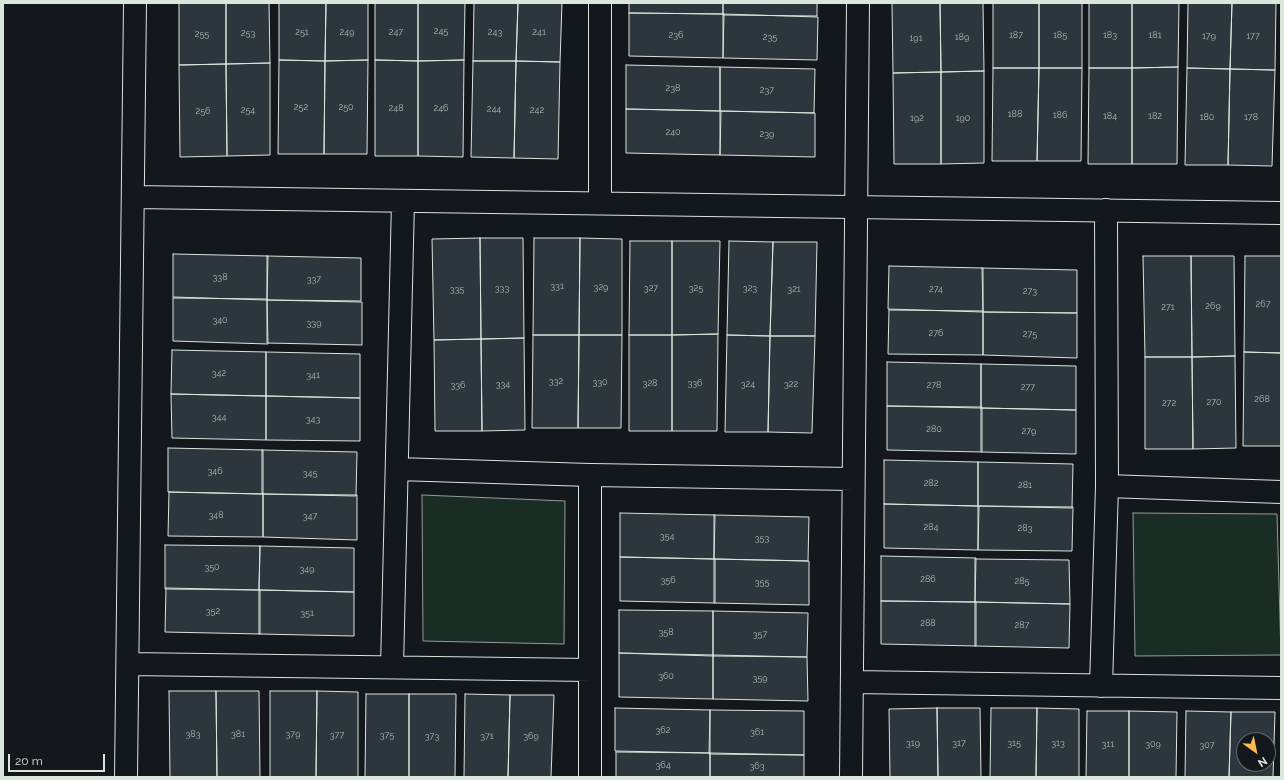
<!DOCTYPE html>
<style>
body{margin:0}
#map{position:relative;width:1284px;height:780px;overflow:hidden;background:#14181c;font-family:Raleway,sans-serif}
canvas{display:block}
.frame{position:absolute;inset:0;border:4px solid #d8e6dc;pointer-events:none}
.north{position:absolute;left:1236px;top:732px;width:40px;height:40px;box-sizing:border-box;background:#14181c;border:1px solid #626a69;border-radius:50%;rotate:147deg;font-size:11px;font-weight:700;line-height:16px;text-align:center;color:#d8e6dc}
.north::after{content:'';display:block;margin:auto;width:14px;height:18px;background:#ffb74d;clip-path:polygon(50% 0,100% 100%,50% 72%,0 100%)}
.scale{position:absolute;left:8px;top:754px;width:97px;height:18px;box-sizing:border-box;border:2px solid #d8e6dc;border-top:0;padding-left:5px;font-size:12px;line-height:14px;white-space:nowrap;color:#d8e6dc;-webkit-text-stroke:3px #14181c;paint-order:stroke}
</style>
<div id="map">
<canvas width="1284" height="780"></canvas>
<div class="frame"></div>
<div class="north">N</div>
<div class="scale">20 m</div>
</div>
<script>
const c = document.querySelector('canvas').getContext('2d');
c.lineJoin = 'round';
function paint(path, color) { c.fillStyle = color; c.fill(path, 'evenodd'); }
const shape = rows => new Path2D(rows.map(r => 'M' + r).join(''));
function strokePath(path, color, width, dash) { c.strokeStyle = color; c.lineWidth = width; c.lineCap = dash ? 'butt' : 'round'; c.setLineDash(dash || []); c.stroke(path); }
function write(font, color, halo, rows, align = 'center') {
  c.font = font + ' Raleway,sans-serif'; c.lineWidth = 3; c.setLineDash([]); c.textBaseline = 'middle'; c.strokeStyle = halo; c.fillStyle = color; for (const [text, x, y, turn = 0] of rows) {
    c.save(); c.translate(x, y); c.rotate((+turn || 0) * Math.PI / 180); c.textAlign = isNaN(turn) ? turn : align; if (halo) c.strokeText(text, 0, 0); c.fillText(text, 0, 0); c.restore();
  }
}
const green = shape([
 [422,495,565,501,564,644,423,641,422,495],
 [1133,513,1277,514,1281,655,1135,656,1133,513]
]);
paint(green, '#1a2d24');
strokePath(green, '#939e99', 1);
const building = shape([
 [179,3,226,3,226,64,179,65,179,3],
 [226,3,269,3,270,63,226,64,226,3],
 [279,3,326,3,325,61,279,60,279,3],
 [326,3,368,3,368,60,325,61,326,3],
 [375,3,418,3,418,61,375,60,375,3],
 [418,3,465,3,464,60,418,61,418,3],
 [474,3,518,3,516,61,473,61,474,3],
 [518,3,562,3,560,62,516,61,518,3],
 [629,3,723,3,723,14,629,13,629,3],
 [723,3,817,3,817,16,723,15,723,3],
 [892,3,940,3,941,72,893,73,892,3],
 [940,3,983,3,984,71,941,72,940,3],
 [993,3,1039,3,1039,68,993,68,993,3],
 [1039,3,1082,3,1082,68,1039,68,1039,3],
 [1089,3,1132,3,1132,68,1089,68,1089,3],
 [1132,3,1179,3,1178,67,1132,68,1132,3],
 [1188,3,1232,3,1230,69,1187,68,1188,3],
 [1232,3,1276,3,1275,70,1230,69,1232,3],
 [629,13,724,14,723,58,629,56,629,13],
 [723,14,818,17,817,60,723,58,723,14],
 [279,60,325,61,324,154,278,154,279,60],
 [368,60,367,154,324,154,325,61,368,60],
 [375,60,418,61,418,156,375,156,375,60],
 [464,60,463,157,418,156,418,61,464,60],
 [473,61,516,61,514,158,471,157,473,61],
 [516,61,560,62,558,159,514,158,516,61],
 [270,63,270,155,227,156,226,64,270,63],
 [226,64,227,156,180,157,179,65,226,64],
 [626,65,720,67,720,111,626,109,626,65],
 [720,67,815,69,814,113,720,111,720,67],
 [1178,67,1177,164,1132,164,1132,68,1178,67],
 [993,68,1039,68,1037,161,992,161,993,68],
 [1039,68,1082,68,1081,161,1037,161,1039,68],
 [1089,68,1132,68,1132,164,1088,164,1089,68],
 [1187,68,1230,69,1228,165,1185,165,1187,68],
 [1230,69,1275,70,1272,166,1228,165,1230,69],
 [984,71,984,163,941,164,941,72,984,71],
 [941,72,941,164,894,164,893,73,941,72],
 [626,109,721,111,720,155,626,153,626,109],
 [720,111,815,113,815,157,720,155,720,111],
 [480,238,523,238,524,338,481,339,480,238],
 [480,238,481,339,434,340,432,239,480,238],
 [534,238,580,238,579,335,533,335,534,238],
 [580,238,622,239,622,335,579,335,580,238],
 [630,241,672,241,672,335,629,335,630,241],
 [672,241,720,241,718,334,672,335,672,241],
 [729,241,773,242,770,336,727,335,729,241],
 [773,242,817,242,815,336,770,336,773,242],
 [173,254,268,256,267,300,173,297,173,254],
 [267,256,361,258,361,301,267,300,267,256],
 [1143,256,1191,256,1192,357,1145,357,1143,256],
 [1191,256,1234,256,1235,356,1192,357,1191,256],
 [1245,256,1281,256,1281,353,1244,352,1245,256],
 [889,266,983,268,983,312,888,309,889,266],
 [982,268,1077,270,1077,313,983,312,982,268],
 [173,298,267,299,268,344,173,341,173,298],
 [267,300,362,302,362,345,267,343,267,300],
 [889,310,983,311,983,355,888,354,889,310],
 [983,312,1077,313,1077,358,983,355,983,312],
 [718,334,717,431,672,431,672,335,718,334],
 [533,335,579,335,578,428,532,428,533,335],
 [579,335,622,335,621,428,578,428,579,335],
 [629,335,672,335,672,431,629,431,629,335],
 [727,335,770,336,768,432,725,432,727,335],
 [770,336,815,336,812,433,768,432,770,336],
 [524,338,525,430,482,431,481,339,524,338],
 [481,339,482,431,435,431,434,340,481,339],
 [172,350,266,352,266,396,171,394,172,350],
 [266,352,360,354,360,398,266,396,266,352],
 [1244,352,1281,353,1281,446,1243,446,1244,352],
 [1235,356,1236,448,1193,449,1192,357,1235,356],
 [1145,357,1192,357,1193,449,1145,449,1145,357],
 [887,362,981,364,981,408,887,406,887,362],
 [981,364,1076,366,1076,410,981,408,981,364],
 [171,394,266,396,266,440,172,438,171,394],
 [266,396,360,398,360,441,266,440,266,396],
 [887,406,982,407,982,452,887,450,887,406],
 [981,408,1076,410,1076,454,981,452,981,408],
 [168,448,263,450,263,494,168,492,168,448],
 [262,450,357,452,356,496,262,494,262,450],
 [884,460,978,462,978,506,884,504,884,460],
 [978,462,1073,464,1072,508,978,506,978,462],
 [169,492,263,494,263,537,168,536,169,492],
 [263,494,357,495,357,540,263,537,263,494],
 [884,504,979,506,978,550,884,548,884,504],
 [978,506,1073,507,1072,551,978,550,978,506],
 [620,513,715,515,714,559,620,557,620,513],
 [714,515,809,517,808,561,714,559,714,515],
 [165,545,260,546,259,590,165,589,165,545],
 [260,546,354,548,354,592,259,590,260,546],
 [881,556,976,558,975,602,881,601,881,556],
 [620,557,715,559,715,603,620,601,620,557],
 [714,559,809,561,809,605,714,603,714,559],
 [975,559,1069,560,1070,604,975,602,975,559],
 [166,588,260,590,260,634,165,632,166,588],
 [259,590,354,592,354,636,259,634,259,590],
 [881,601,976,602,976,646,881,644,881,601],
 [975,602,1070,604,1069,648,975,646,975,602],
 [619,610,713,611,713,656,619,653,619,610],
 [713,611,808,613,807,657,713,655,713,611],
 [619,653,713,655,713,699,619,697,619,653],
 [713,656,807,657,808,701,713,699,713,656],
 [169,691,216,691,217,777,170,777,169,691],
 [216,691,259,691,260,777,217,777,216,691],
 [270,691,317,691,316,777,270,777,270,691],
 [317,691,358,692,358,777,316,777,317,691],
 [366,694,409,694,409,777,365,777,366,694],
 [409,694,456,694,455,777,409,777,409,694],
 [465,694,510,695,508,777,464,777,465,694],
 [510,695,554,695,551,777,508,777,510,695],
 [615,708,710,710,710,753,615,751,615,708],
 [937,708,980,708,981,777,938,777,937,708],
 [937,708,938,777,890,777,889,709,937,708],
 [991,708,1037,708,1036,777,990,777,991,708],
 [1037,708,1079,709,1079,777,1036,777,1037,708],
 [710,710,804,711,804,755,709,754,710,710],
 [1087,711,1129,711,1129,777,1086,777,1087,711],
 [1129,711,1177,712,1176,777,1129,777,1129,711],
 [1186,711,1231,712,1229,777,1185,777,1186,711],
 [1231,712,1275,712,1273,777,1229,777,1231,712],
 [1244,740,1268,740,1268,764,1244,764,1244,740],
 [616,752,710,753,710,777,616,777,616,752],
 [710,753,804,755,804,777,710,777,710,753]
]);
paint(building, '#2c363c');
strokePath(building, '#d8e6dc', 1);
const minor = shape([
 [600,3,600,203],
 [133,197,1281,213],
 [397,469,590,475,853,479],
 [590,475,590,777],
 [1107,486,1281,492],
 [128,664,590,670],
 [392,667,403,201],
 [852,682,1281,688],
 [1101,686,1107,486,1106,210],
 [126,777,135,3],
 [851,777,858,3]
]);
strokePath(minor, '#d8e6dc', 24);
strokePath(minor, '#14181c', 22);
write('9px', '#adbab4', null, [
 ["245",441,31],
 ["251",302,32],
 ["249",347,32],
 ["247",396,32],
 ["243",495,32],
 ["241",539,32],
 ["253",248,33],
 ["255",202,34],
 ["236",676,35],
 ["187",1016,35],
 ["185",1060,35],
 ["183",1110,35],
 ["181",1155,35],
 ["179",1209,36],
 ["177",1253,36],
 ["235",770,37],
 ["189",962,37],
 ["191",916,38],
 ["238",673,88],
 ["237",767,90],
 ["252",301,107],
 ["250",346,107],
 ["248",396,108],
 ["246",441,108],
 ["244",494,109],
 ["254",248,110],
 ["242",537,110],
 ["256",203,111],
 ["188",1015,114],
 ["186",1060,115],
 ["184",1110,116],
 ["182",1155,116],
 ["180",1207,117],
 ["178",1251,117],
 ["192",917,118],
 ["190",963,118],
 ["240",673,132],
 ["239",767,134],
 ["338",220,277],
 ["337",314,279],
 ["331",557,286],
 ["329",601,287],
 ["333",502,288],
 ["327",651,288],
 ["325",696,288],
 ["323",750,288],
 ["335",457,289],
 ["321",794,289],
 ["274",936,289],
 ["273",1030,291],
 ["267",1263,304],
 ["269",1213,306],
 ["271",1168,307],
 ["340",220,320],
 ["339",314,323],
 ["276",936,333],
 ["275",1030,334],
 ["342",219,373],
 ["341",313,375],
 ["332",556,381],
 ["330",600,382],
 ["328",650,383],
 ["336",695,383],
 ["334",503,384],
 ["324",748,384],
 ["322",791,384],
 ["336",458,385],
 ["278",934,385],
 ["277",1028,387],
 ["268",1262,399],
 ["270",1214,402],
 ["272",1169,403],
 ["344",219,417],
 ["343",313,419],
 ["280",934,429],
 ["279",1029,431],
 ["346",215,471],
 ["345",310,473],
 ["282",931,483],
 ["281",1025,485],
 ["348",216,515],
 ["347",310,516],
 ["284",931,527],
 ["283",1025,528],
 ["354",667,536],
 ["353",762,538],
 ["350",212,567],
 ["349",307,569],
 ["286",928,579],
 ["356",668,580],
 ["285",1022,581],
 ["355",762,582],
 ["352",213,611],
 ["351",307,613],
 ["288",928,623],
 ["287",1022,625],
 ["358",666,632],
 ["357",760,634],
 ["360",666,676],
 ["359",760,678],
 ["362",663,730],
 ["361",757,732],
 ["383",193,734],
 ["381",238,734],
 ["379",293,734],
 ["377",337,735],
 ["375",387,735],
 ["373",432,736],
 ["371",487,736],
 ["369",531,736],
 ["319",913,743],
 ["317",959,743],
 ["315",1014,743],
 ["313",1058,743],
 ["311",1108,744],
 ["309",1153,744],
 ["307",1207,745],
 ["364",663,765],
 ["363",757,766]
]);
</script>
